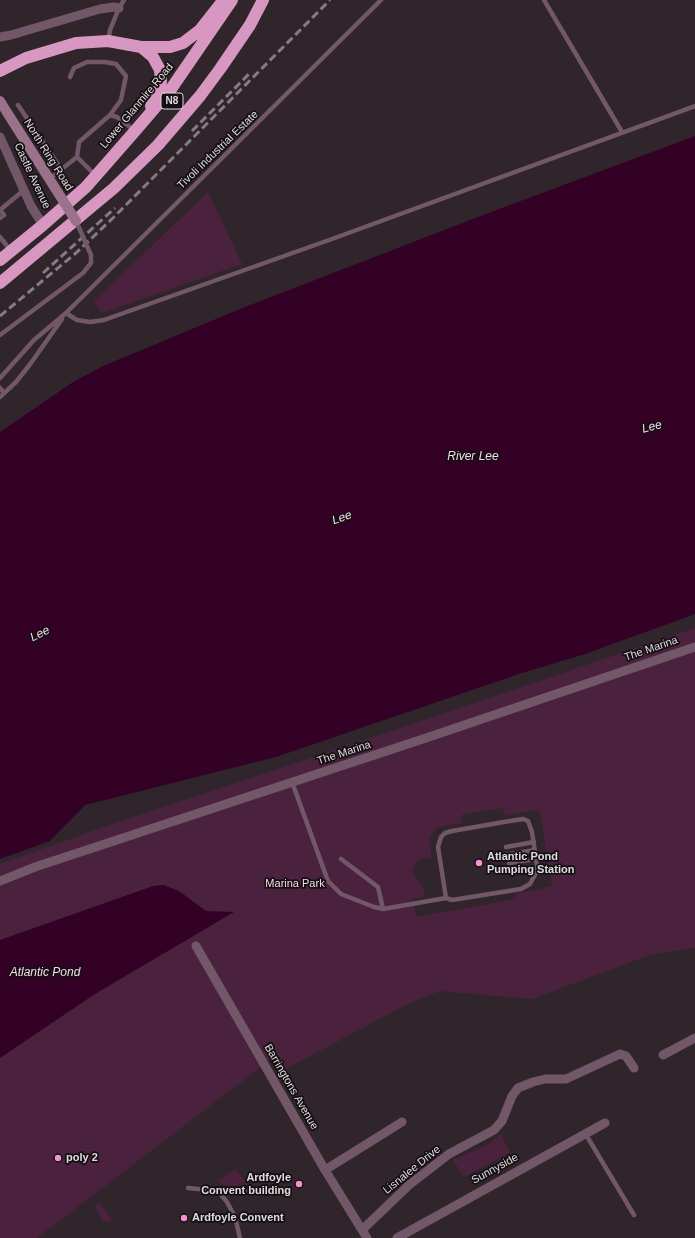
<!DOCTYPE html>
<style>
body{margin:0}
canvas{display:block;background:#2f252b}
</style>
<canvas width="695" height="1238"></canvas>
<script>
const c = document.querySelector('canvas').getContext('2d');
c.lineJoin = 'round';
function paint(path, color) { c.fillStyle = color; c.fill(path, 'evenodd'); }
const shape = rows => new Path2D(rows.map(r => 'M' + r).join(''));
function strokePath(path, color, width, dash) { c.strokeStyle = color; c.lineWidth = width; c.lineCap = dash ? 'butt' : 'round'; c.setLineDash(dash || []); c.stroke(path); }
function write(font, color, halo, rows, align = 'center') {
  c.font = font + ' Helvetica,sans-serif'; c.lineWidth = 3.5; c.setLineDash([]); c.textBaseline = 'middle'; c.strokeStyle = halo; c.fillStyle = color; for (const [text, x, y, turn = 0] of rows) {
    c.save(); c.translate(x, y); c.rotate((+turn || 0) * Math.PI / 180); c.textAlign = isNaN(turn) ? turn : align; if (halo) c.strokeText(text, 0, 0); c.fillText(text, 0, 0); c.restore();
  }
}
paint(shape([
 [208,192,242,264,102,313,94,301],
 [695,628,695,948,650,955,532,999,439,991,404,1006,278,1073,270,1060,37,1238,0,1238,0,864,121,821,333,751],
 [503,808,505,816,537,810,540,813,545,841,544,842,546,849,552,886,515,894,516,899,416,917,413,899,424,897,424,888,416,878,412,869,418,860,432,857,429,839,431,835,438,827,462,823,461,815],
 [501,1134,510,1153,464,1177,453,1160,489,1144],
 [235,1169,247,1183,244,1187,223,1185,218,1181],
 [100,1203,113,1221,103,1222,95,1207]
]), '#4a223e');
paint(shape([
 [695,136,695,614,585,654,522,673,276,757,85,805,50,841,0,859,0,432,73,382,103,366,240,309,483,215],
 [164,885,179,891,206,911,234,912,95,994,0,1058,0,940,153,886]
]), '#330026');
strokePath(shape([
 [544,0,622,132],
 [108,41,110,30,119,8,124,0],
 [70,77,74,68,87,62,105,62,116,64,126,76,121,100,110,115],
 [18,105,61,169],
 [77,157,95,175],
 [53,176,77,157,79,142,110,115,117,117,134,130],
 [0,218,4,215,0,210,24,190],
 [0,237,11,251],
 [66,313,77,320,90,322,104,320,332,239,695,106],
 [0,335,83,273,91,263,91,255],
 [0,378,34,340,66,313,381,0],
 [0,388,4,393],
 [0,397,16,382,31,363,62,319],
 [292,782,328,881,341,894,374,907,383,909,446,898,452,900,521,889,530,884,537,871,537,866,532,832,528,821,523,819,510,821,452,831,445,833,441,837,438,847,446,898],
 [506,847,534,842],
 [504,855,535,850],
 [341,859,378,887,383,909],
 [509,863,536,859],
 [585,1133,634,1215],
 [188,1188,218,1191,257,1191,272,1193,285,1189],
 [218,1191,227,1202,235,1217,240,1238]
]), '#725768', 4.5);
strokePath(shape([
 [0,37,11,35,100,9,114,7,119,8],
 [0,137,31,206,43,225],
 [0,881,35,867,423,739,695,647],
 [196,946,325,1170,367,1238],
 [663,1055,695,1038],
 [325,1170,402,1122],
 [362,1230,409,1185,449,1154,494,1130,502,1121,512,1096,518,1088,533,1082,545,1079,566,1079,620,1054,626,1056,634,1068],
 [397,1238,605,1123]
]), '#725768', 9);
strokePath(shape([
 [0,101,8,114]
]), '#9b718c', 10);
strokePath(shape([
 [141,47,153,57,160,70,161,82,157,95,151,106],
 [0,71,26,58,76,43,108,41,141,47,170,47,183,43,200,30,222,2],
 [0,260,43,225,86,187,135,131,171,89,232,0],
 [0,283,114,188,158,145,200,96,220,69,250,25,263,0]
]), '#d897c1', 12);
strokePath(shape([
 [192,131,249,74],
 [43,273,115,208],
 [0,316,76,253,114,217,330,0]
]), '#847c81', 3, [8, 4]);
strokePath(shape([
 [76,221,91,255]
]), '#725768', 4.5);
strokePath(shape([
 [8,114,76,221]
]), '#9b718c', 10);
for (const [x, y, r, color] of [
 [479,863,4,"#f491d3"],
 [58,1158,4,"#f491d3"],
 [299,1184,4,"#f491d3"],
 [184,1218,4,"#f491d3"]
]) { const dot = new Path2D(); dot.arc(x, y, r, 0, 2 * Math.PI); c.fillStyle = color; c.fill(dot); strokePath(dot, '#140f12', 1.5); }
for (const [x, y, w] of [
 [172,101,22]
]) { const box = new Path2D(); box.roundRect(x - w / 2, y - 8, w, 16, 3); c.fillStyle = '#140f12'; c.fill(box); strokePath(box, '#e0d9dd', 1); }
write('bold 10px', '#e0d9dd', null, [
 ["N8",172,101]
]);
write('11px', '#e0d9dd', '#140f12', [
 ["Lower Glanmire Road",137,106,-50],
 ["Tivoli Industrial Estate",218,150,-44],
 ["North Ring Road",48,155,58],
 ["Castle Avenue",32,176,65],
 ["The Marina",651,649,-19],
 ["The Marina",344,753,-18],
 ["Barringtons Avenue",291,1087,60],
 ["Sunnyside",495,1169,-29],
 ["Lisnalee Drive",412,1170,-39]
]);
write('bold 11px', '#e0d9dd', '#140f12', [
 ["Atlantic Pond",487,857],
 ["Pumping Station",487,870],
 ["poly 2",66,1158],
 ["Ardfoyle",291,1178,"right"],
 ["Convent building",291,1191,"right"],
 ["Ardfoyle Convent",192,1218]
], 'left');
write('11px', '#fbd6ed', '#140f12', [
 ["Marina Park",295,884]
]);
write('italic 12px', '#fbd7ed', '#140f12', [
 ["Lee",652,427,-14],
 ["River Lee",473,457],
 ["Lee",342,518,-20],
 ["Lee",40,634,-26],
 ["Atlantic Pond",45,973]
]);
</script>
